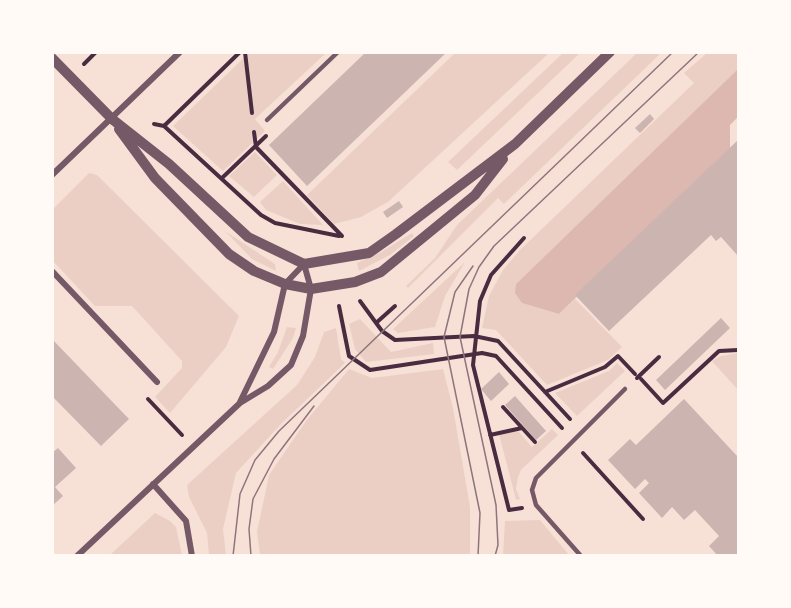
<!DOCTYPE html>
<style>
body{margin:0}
#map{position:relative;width:791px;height:608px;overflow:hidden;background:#f7e1d7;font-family:"Work Sans",sans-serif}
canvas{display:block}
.frame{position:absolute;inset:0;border:54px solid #fffaf5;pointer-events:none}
</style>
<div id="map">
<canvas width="791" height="608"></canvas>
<div class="frame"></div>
</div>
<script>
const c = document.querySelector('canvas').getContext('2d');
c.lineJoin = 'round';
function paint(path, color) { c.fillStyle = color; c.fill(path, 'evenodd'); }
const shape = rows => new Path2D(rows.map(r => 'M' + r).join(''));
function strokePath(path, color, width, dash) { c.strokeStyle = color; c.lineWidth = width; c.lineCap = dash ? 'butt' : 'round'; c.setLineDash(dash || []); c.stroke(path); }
paint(shape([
 [456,52,549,53,388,202,361,217,334,224,307,195],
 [638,52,661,53,504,204,498,198,408,288,406,286,435,258,457,225],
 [249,53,326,53,255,119,265,131,223,171,173,126],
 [563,53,580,53,457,170,448,162],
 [707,53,738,53,738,69,516,284,522,303,559,314,575,299,622,347,608,360,547,385,496,330,482,328,489,296,503,270,521,249,694,83,684,73],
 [255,152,277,175,254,197,229,176],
 [89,173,97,175,239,316,226,347,170,413,155,397,182,368,182,361,132,306,95,306,53,261,53,209],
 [283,181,323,225,300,224,266,210,260,202],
 [225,231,275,264,276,271,252,259],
 [412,233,414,236,390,255,359,271,357,263,381,252],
 [465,262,445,296,435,327,398,333,393,329],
 [360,319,391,352,433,343,434,354,366,362,355,349,349,324],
 [287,327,296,328,293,338,273,369,269,367,278,352],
 [336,328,341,359,345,363,281,424,236,473,223,529,226,555,209,555,207,533,189,497,187,485,297,385,315,357,324,332],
 [738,353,738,390,712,361,721,356],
 [617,363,625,371,577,416,555,393,609,371],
 [349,369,372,378,443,369,453,408,470,507,470,555,260,555,257,532,269,475,306,421],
 [552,429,558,435,521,470,518,477,516,489,520,499,516,500,499,434,518,431,532,447],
 [155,513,170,521,176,527,182,555,110,555],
 [540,520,569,555,503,555,505,521]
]), '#ebcfc5');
paint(shape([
 [738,69,738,117,730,125,730,148,559,314,522,303,515,293,516,284]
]), '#dcb8b0');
paint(shape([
 [366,52,447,52,307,186,269,145],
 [650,114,654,119,640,133,635,128],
 [738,140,738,256,721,237,716,241,711,235,609,331,575,295],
 [399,201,403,207,387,218,383,212],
 [721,318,730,328,665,390,656,380],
 [52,339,129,419,101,446,52,396],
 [499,372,509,384,491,401,481,389],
 [515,396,546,431,536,440,505,405],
 [684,399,738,457,738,556,718,556,709,546,719,536,695,510,684,520,672,507,662,518,639,493,649,483,645,479,635,489,608,460,630,439,636,445],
 [58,448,76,468,55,487,63,496,52,506,52,453]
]), '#ccb4b1');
strokePath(shape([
 [245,52,252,113],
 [84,64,96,52],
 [154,124,164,126,240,52],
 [164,126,261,215,275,223,339,236],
 [254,132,256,147,342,236],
 [222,178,266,136],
 [360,301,382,331,395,340,474,336,498,341,570,419],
 [339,306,349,356,370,370,482,353,496,356,562,428],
 [376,323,395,306],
 [637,378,659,357],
 [641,379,663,403,719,351,738,350],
 [545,392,605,367,618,356,635,374],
 [148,399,182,435],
 [503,407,535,442],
 [490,435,522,428],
 [583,453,643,519],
 [522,508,509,510,473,365,480,301,491,275,524,238]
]), '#4a2c40', 4);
strokePath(shape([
 [267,120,338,52],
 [581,556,536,505,532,490,536,478,625,389]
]), '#755966', 4.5);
strokePath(shape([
 [52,175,180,52],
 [52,271,157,382],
 [240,402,274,332,285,284,304,264],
 [153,484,186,521,192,556],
 [77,556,240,403,268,386,291,365,303,336,311,289,304,264]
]), '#755966', 6);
strokePath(shape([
 [52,58,112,119,169,164,248,237,304,264,369,253,396,234,515,144,610,52],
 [119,129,155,178,229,254,254,271,285,284,311,289,355,282,381,272,475,195,503,159]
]), '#755966', 10);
strokePath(shape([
 [473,266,455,292,444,337,480,513,478,556],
 [233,556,240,494,255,460,279,431,673,52],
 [251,556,249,529,253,499,274,459,314,406],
 [495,556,498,545,496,505,460,337,469,289,479,267,494,246,699,52]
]), '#8f747c', 1.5);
</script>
